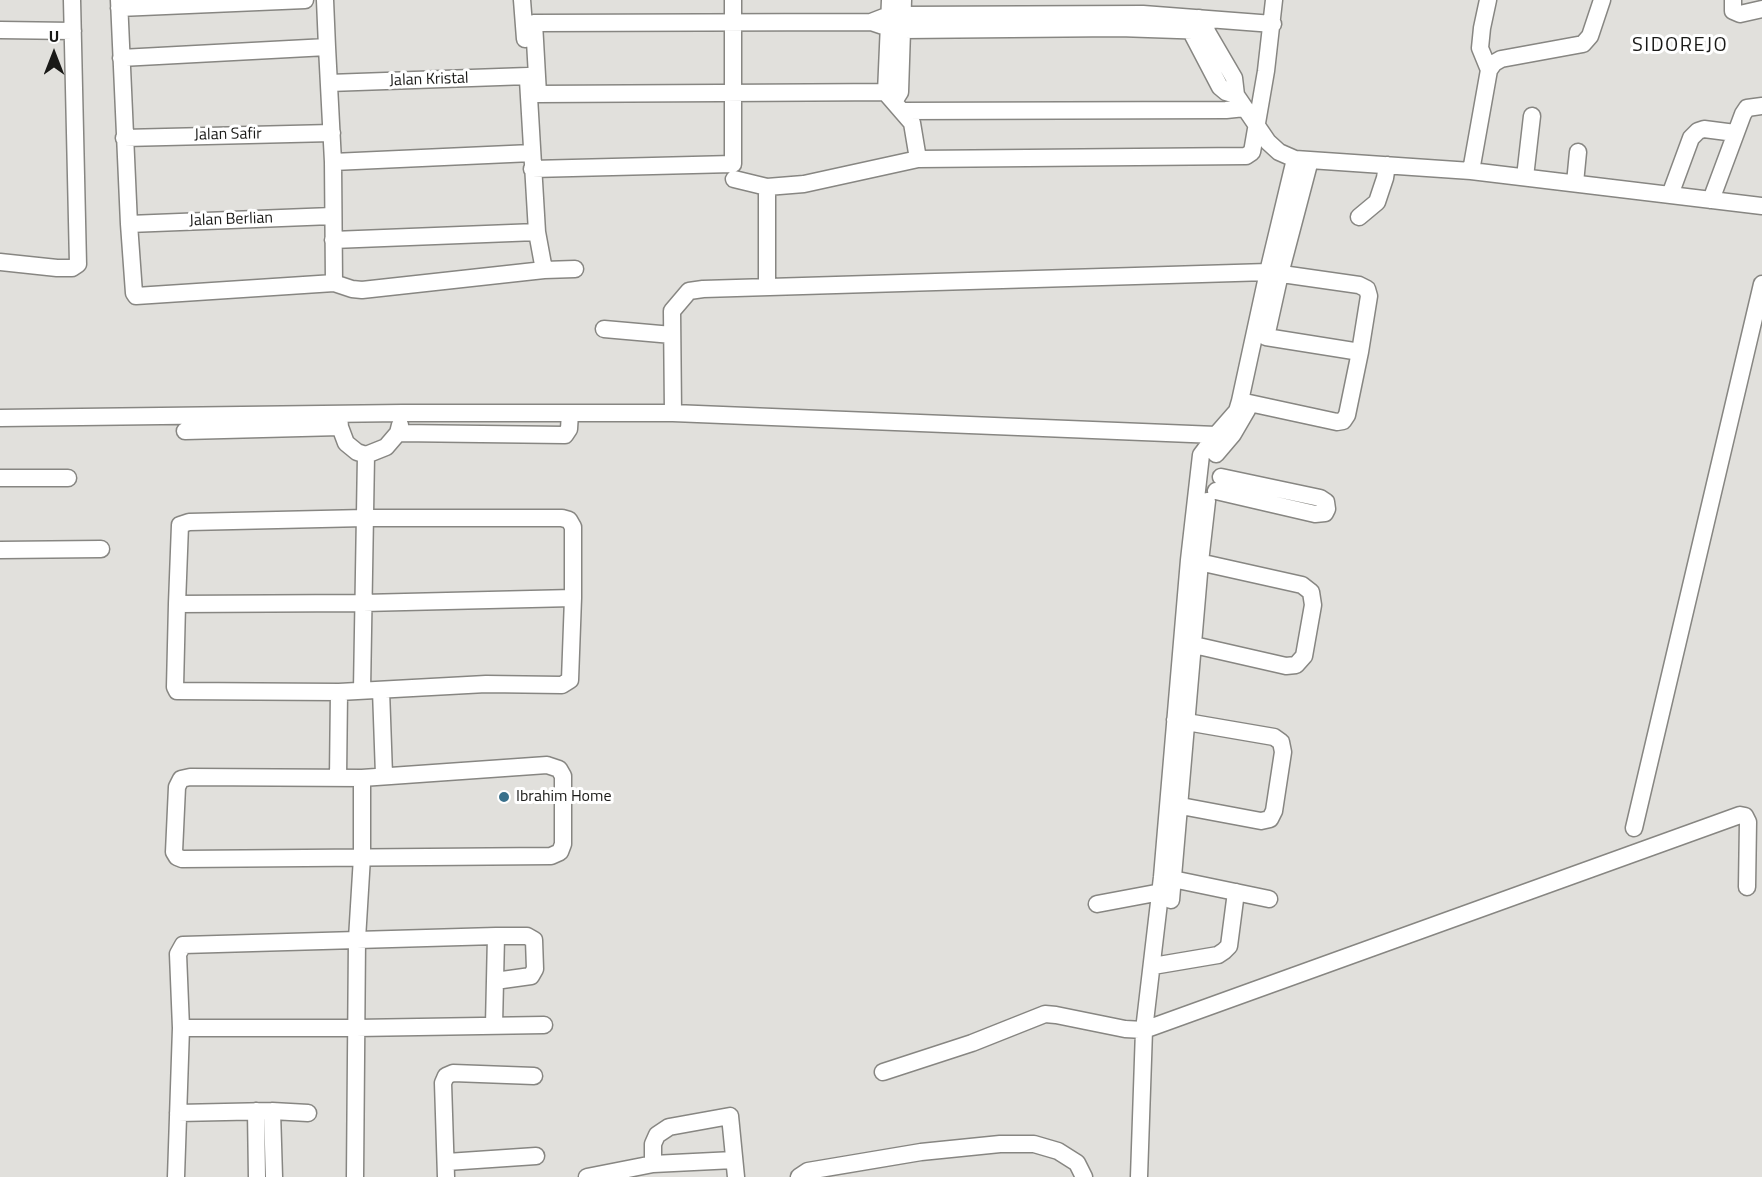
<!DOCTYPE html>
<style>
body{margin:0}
#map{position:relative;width:1762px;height:1177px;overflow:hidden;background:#e1e0dc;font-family:"Titillium Web",sans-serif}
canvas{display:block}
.north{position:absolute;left:24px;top:24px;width:60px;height:60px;-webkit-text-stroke:4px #fff;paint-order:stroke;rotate:0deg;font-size:16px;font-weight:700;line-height:24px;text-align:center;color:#191917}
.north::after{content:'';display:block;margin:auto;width:21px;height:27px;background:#191917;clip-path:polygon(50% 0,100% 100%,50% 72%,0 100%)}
</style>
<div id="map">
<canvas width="1762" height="1177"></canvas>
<div class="north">U</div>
</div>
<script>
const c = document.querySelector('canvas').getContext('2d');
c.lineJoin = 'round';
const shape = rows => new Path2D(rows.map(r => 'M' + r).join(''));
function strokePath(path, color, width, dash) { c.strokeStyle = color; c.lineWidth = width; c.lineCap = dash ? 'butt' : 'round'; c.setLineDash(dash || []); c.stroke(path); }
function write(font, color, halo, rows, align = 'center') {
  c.font = font + ' "Titillium Web",sans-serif'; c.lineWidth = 6; c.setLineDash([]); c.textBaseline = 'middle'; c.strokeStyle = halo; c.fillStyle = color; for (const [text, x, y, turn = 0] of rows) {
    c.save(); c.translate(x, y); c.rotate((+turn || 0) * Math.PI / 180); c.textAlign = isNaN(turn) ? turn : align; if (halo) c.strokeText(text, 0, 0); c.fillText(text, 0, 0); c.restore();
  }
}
const minor = shape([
 [119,0,129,224,134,293,136,296,334,283,352,289,362,290,544,270,537,232],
 [522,0,525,39],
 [890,0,886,93,912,123,918,159],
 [1488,0,1482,28,1480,48,1489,70],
 [1733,0,1733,11,1740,14,1762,9],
 [119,8,305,0],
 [1199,18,1234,78,1236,95,1268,142,1279,152,1295,159,1471,171,1762,206],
 [871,22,889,28,903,30,1119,28,1207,31],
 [1186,22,1220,87,1226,92,1236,95],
 [0,30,73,31],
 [327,47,333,162,334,283],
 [121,58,327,47,325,0],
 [329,83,528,76],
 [900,92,538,94,534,23,871,22,889,15,903,15,1143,14,1273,24],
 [895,100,900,92,903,0],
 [902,111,1226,110,1245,108],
 [124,138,332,133],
 [1310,160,1280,274,1266,337,1360,352],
 [333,162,532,153],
 [532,169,733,164,733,0],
 [1471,171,1489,70,1494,63,1501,59,1583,44,1590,36,1602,0],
 [1525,177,1532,116],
 [734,179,767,187,804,184,918,159,1246,156,1252,152,1266,71,1274,0],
 [1575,183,1578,152],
 [767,187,767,286],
 [1670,195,1691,138,1698,131,1704,129,1735,133],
 [1711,200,1743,114,1747,108,1762,106],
 [1359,217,1377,202,1385,178,1387,165],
 [129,224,332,216],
 [333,240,537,232,528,80],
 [0,262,57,268,72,268,78,264,72,0],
 [544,270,575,269],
 [604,329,672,335],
 [673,413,672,311,689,291,703,289,1268,272,1359,285,1367,289,1369,296,1360,352,1347,415,1343,421,1337,422,1240,401],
 [339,416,340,427,346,443,357,452,366,455,386,447,398,433,400,425],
 [0,418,403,413,673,413,1216,435,1201,455,1189,560,1162,877,1144,1030,1139,1177],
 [185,431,340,427],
 [398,433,565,435,569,429,570,413],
 [1216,435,1237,411,1240,401,1268,272,1295,159],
 [1216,454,1233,434,1247,410],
 [0,478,68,478],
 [1216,491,1315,514,1325,513,1327,509,1326,502,1320,498,1221,477],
 [365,518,562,518,569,520,573,527,573,598,570,680,562,685,486,684,339,692,177,691,175,687,177,604,180,525,189,522,365,518],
 [0,550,101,549],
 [1190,560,1302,585,1311,592,1313,605,1304,656,1296,665,1286,666,1194,645],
 [177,604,363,603,573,598],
 [362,690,366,455],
 [381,690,384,775],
 [1175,720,1274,737,1281,742,1283,752,1274,811,1270,819,1261,821,1181,806],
 [547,765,559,769,563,776,563,844,560,852,551,856,182,859,177,857,174,852,177,787,181,779,190,777,362,778,547,765],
 [338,778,339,692],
 [1634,828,1762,284],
 [1163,877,1269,899],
 [1171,900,1200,562,1207,501],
 [1097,904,1161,892],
 [1153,966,1218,955,1224,951,1229,946,1236,892],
 [494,1025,496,936],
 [181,1028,356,1028,544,1025],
 [883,1072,972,1043,1045,1014,1056,1015,1125,1029,1144,1030,1740,815,1745,816,1748,822,1747,887],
 [256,1111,257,1177],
 [272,1111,274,1177],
 [178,1113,272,1111,308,1113],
 [447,1162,536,1156],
 [653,1164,653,1144,657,1135,669,1127,730,1116,736,1177],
 [176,1177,181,1028,178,954,183,945,496,936,527,936,534,940,535,969,531,976,495,981],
 [355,1177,357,939,362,857,362,778],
 [446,1177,443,1083,446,1076,453,1073,534,1076],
 [587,1177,653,1164,734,1160],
 [799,1177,808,1171,921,1152,1000,1144,1034,1144,1058,1151,1077,1163,1084,1177]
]);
strokePath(minor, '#878682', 19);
strokePath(minor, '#fff', 16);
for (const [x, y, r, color] of [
 [504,797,6,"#39708b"]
]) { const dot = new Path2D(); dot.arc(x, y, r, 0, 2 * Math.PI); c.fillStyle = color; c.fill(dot); strokePath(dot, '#fff', 2); }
write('16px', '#191917', '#fff', [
 ["Jalan Kristal",429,80,-2],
 ["Jalan Safir",228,135,-1],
 ["Jalan Berlian",231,220,-2]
]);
write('16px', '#191917', '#fff', [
 ["Ibrahim Home",516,797]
], 'left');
c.letterSpacing = '1.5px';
write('20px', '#191917', '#fff', [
 ["SIDOREJO",1680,46]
]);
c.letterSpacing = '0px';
</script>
